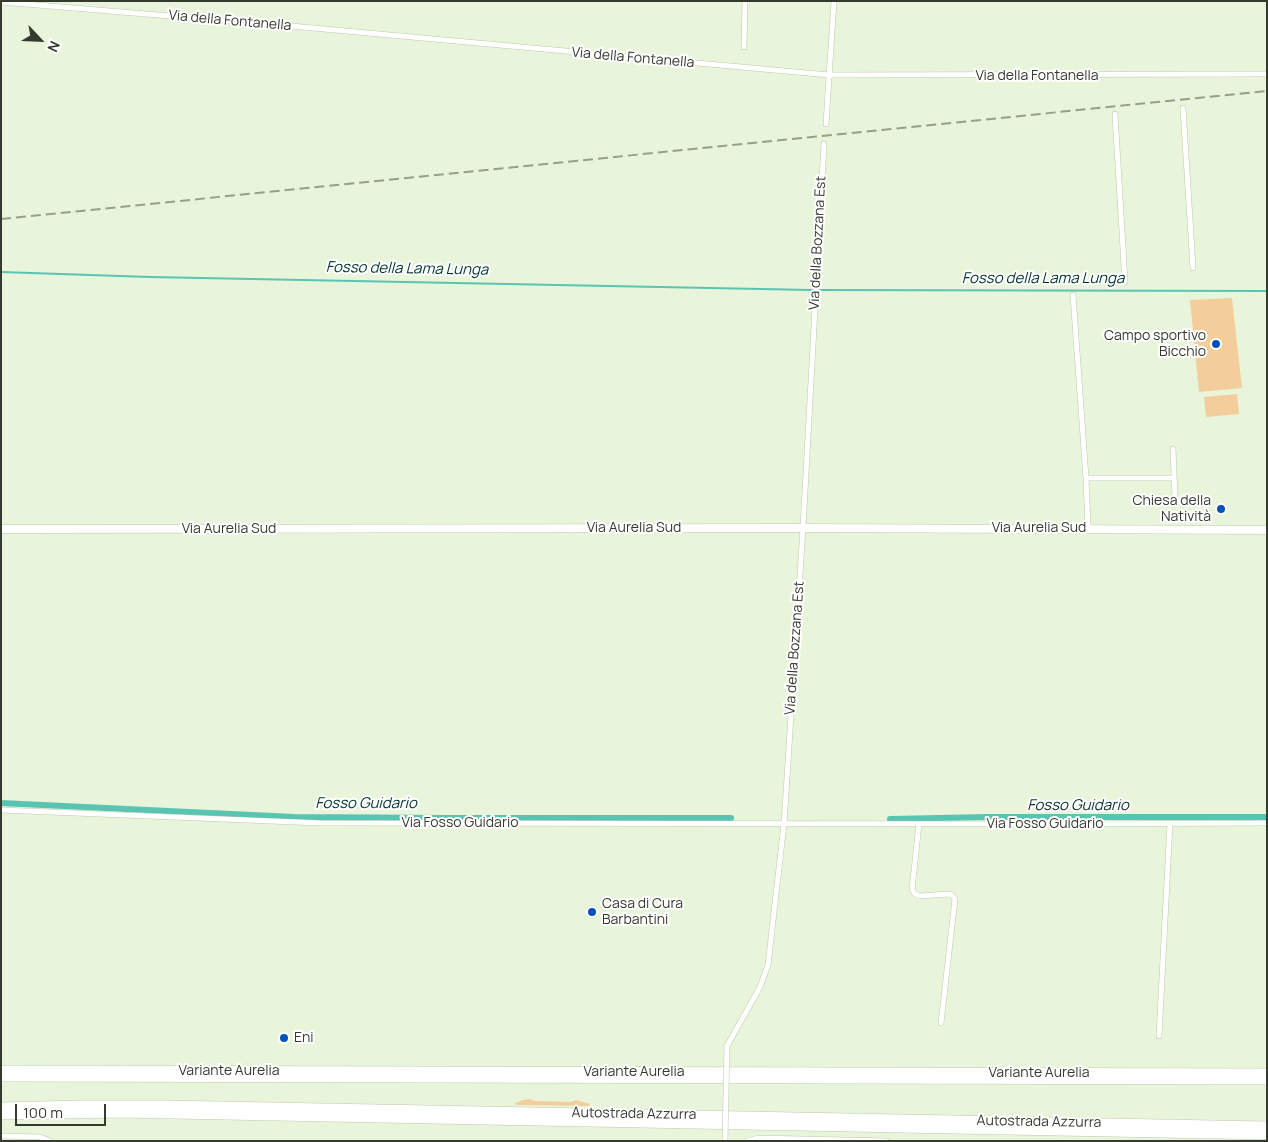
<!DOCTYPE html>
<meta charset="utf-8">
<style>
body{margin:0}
#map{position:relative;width:1268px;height:1142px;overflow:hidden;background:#e9f5da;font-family:Manrope,sans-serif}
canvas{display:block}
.frame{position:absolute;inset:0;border:2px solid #353a2f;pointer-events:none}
.north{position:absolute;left:15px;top:15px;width:50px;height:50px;-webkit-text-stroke:4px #fff;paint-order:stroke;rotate:115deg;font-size:14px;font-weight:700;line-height:20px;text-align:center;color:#353a2f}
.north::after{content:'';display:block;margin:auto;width:18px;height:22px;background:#353a2f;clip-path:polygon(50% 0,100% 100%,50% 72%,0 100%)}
.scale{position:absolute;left:15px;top:1104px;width:91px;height:22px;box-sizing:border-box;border:2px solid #353a2f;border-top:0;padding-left:6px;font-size:15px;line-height:18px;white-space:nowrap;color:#353a2f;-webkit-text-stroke:4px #fff;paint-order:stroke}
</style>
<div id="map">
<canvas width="1268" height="1142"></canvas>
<div class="frame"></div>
<div class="north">N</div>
<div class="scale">100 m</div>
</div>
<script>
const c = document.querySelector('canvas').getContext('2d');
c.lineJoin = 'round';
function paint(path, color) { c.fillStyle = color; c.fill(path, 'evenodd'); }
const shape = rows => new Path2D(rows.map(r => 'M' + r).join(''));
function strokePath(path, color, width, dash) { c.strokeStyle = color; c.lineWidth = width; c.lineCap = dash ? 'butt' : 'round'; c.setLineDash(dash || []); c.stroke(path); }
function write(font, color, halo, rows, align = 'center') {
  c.font = font + ' Manrope,sans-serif'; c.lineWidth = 4; c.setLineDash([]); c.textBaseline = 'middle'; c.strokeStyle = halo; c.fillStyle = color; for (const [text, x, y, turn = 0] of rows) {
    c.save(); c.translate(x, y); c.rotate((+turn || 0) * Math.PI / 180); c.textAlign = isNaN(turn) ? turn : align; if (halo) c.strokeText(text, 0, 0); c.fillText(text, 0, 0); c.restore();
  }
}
paint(shape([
 [1232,298,1242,388,1199,392,1190,300],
 [1237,394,1239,414,1206,417,1204,397],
 [530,1099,535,1101,571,1102,576,1100,590,1104,589,1106,517,1105,514,1104,523,1100]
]), '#f3ce9c');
strokePath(shape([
 [1,272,150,277,812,290],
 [819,290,1267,291]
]), '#59c4b1', 2);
strokePath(shape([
 [1,803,294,817,446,818,731,818],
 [890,819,988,817,1267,817]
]), '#59c4b1', 6);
const street = shape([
 [1,2,291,26,829,75,1267,74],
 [744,47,745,1],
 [1183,108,1193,268],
 [1115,114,1125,282],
 [826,124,834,1],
 [1073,295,1086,478],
 [1173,449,1175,498],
 [1088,528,1086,478,1174,478],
 [1,810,320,823,1049,824,1267,823],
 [919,824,912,889,914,893,919,896,948,894,952,895,955,899,941,1023],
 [1159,1036,1170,823],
 [727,1046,760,987,768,965,784,824,803,528,824,144],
 [1,1136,40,1137,50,1141],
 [748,1141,758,1138,887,1141]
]);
const secondary = shape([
 [1,529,803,528,1267,530]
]);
const highway = shape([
 [1,1070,1267,1073],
 [1,1077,1267,1080],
 [1,1107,79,1105,167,1105,1267,1126],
 [1,1115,120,1113,1267,1135]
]);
strokePath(street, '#bdc9af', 6);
strokePath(secondary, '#bdc9af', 9);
strokePath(highway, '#bdc9af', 10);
strokePath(street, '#fff', 5);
strokePath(secondary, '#fff', 8);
strokePath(highway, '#fff', 9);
strokePath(shape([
 [1,219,1267,91]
]), '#969f8b', 2, [10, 5]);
const streetBridge = shape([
 [725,1141,727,1046]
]);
strokePath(streetBridge, '#bdc9af', 6, []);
strokePath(streetBridge, '#fff', 5);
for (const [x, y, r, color] of [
 [1216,344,5,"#0352bc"],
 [1221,509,5,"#0352bc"],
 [592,912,5,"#0352bc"],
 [284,1038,5,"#0352bc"]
]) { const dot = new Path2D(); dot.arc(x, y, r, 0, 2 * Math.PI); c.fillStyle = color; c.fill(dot); strokePath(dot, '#fff', 2); }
write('14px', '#353a2f', '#fff', [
 ["Via della Fontanella",230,21,5],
 ["Via della Fontanella",633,58,5],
 ["Via della Fontanella",1037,76],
 ["Via della Bozzana Est",818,243,-87],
 ["Via Aurelia Sud",634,528],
 ["Via Aurelia Sud",1039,528],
 ["Via Aurelia Sud",229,529],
 ["Via della Bozzana Est",795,648,-86],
 ["Via Fosso Guidario",460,823],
 ["Via Fosso Guidario",1045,824],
 ["Variante Aurelia",229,1071],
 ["Variante Aurelia",634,1072],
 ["Variante Aurelia",1039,1073],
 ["Autostrada Azzurra",634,1114,1],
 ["Autostrada Azzurra",1039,1122,1]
]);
write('14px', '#353a2f', '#fff', [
 ["Campo sportivo",1206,336],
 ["Bicchio",1206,352],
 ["Chiesa della",1211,501],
 ["Natività",1211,517],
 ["Casa di Cura",602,904,"left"],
 ["Barbantini",602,920,"left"],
 ["Eni",294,1038,"left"]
], 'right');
write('italic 15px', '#02362f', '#fff', [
 ["Fosso della Lama Lunga",407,269,1],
 ["Fosso della Lama Lunga",1043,279],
 ["Fosso Guidario",366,804],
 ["Fosso Guidario",1078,806]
]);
</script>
